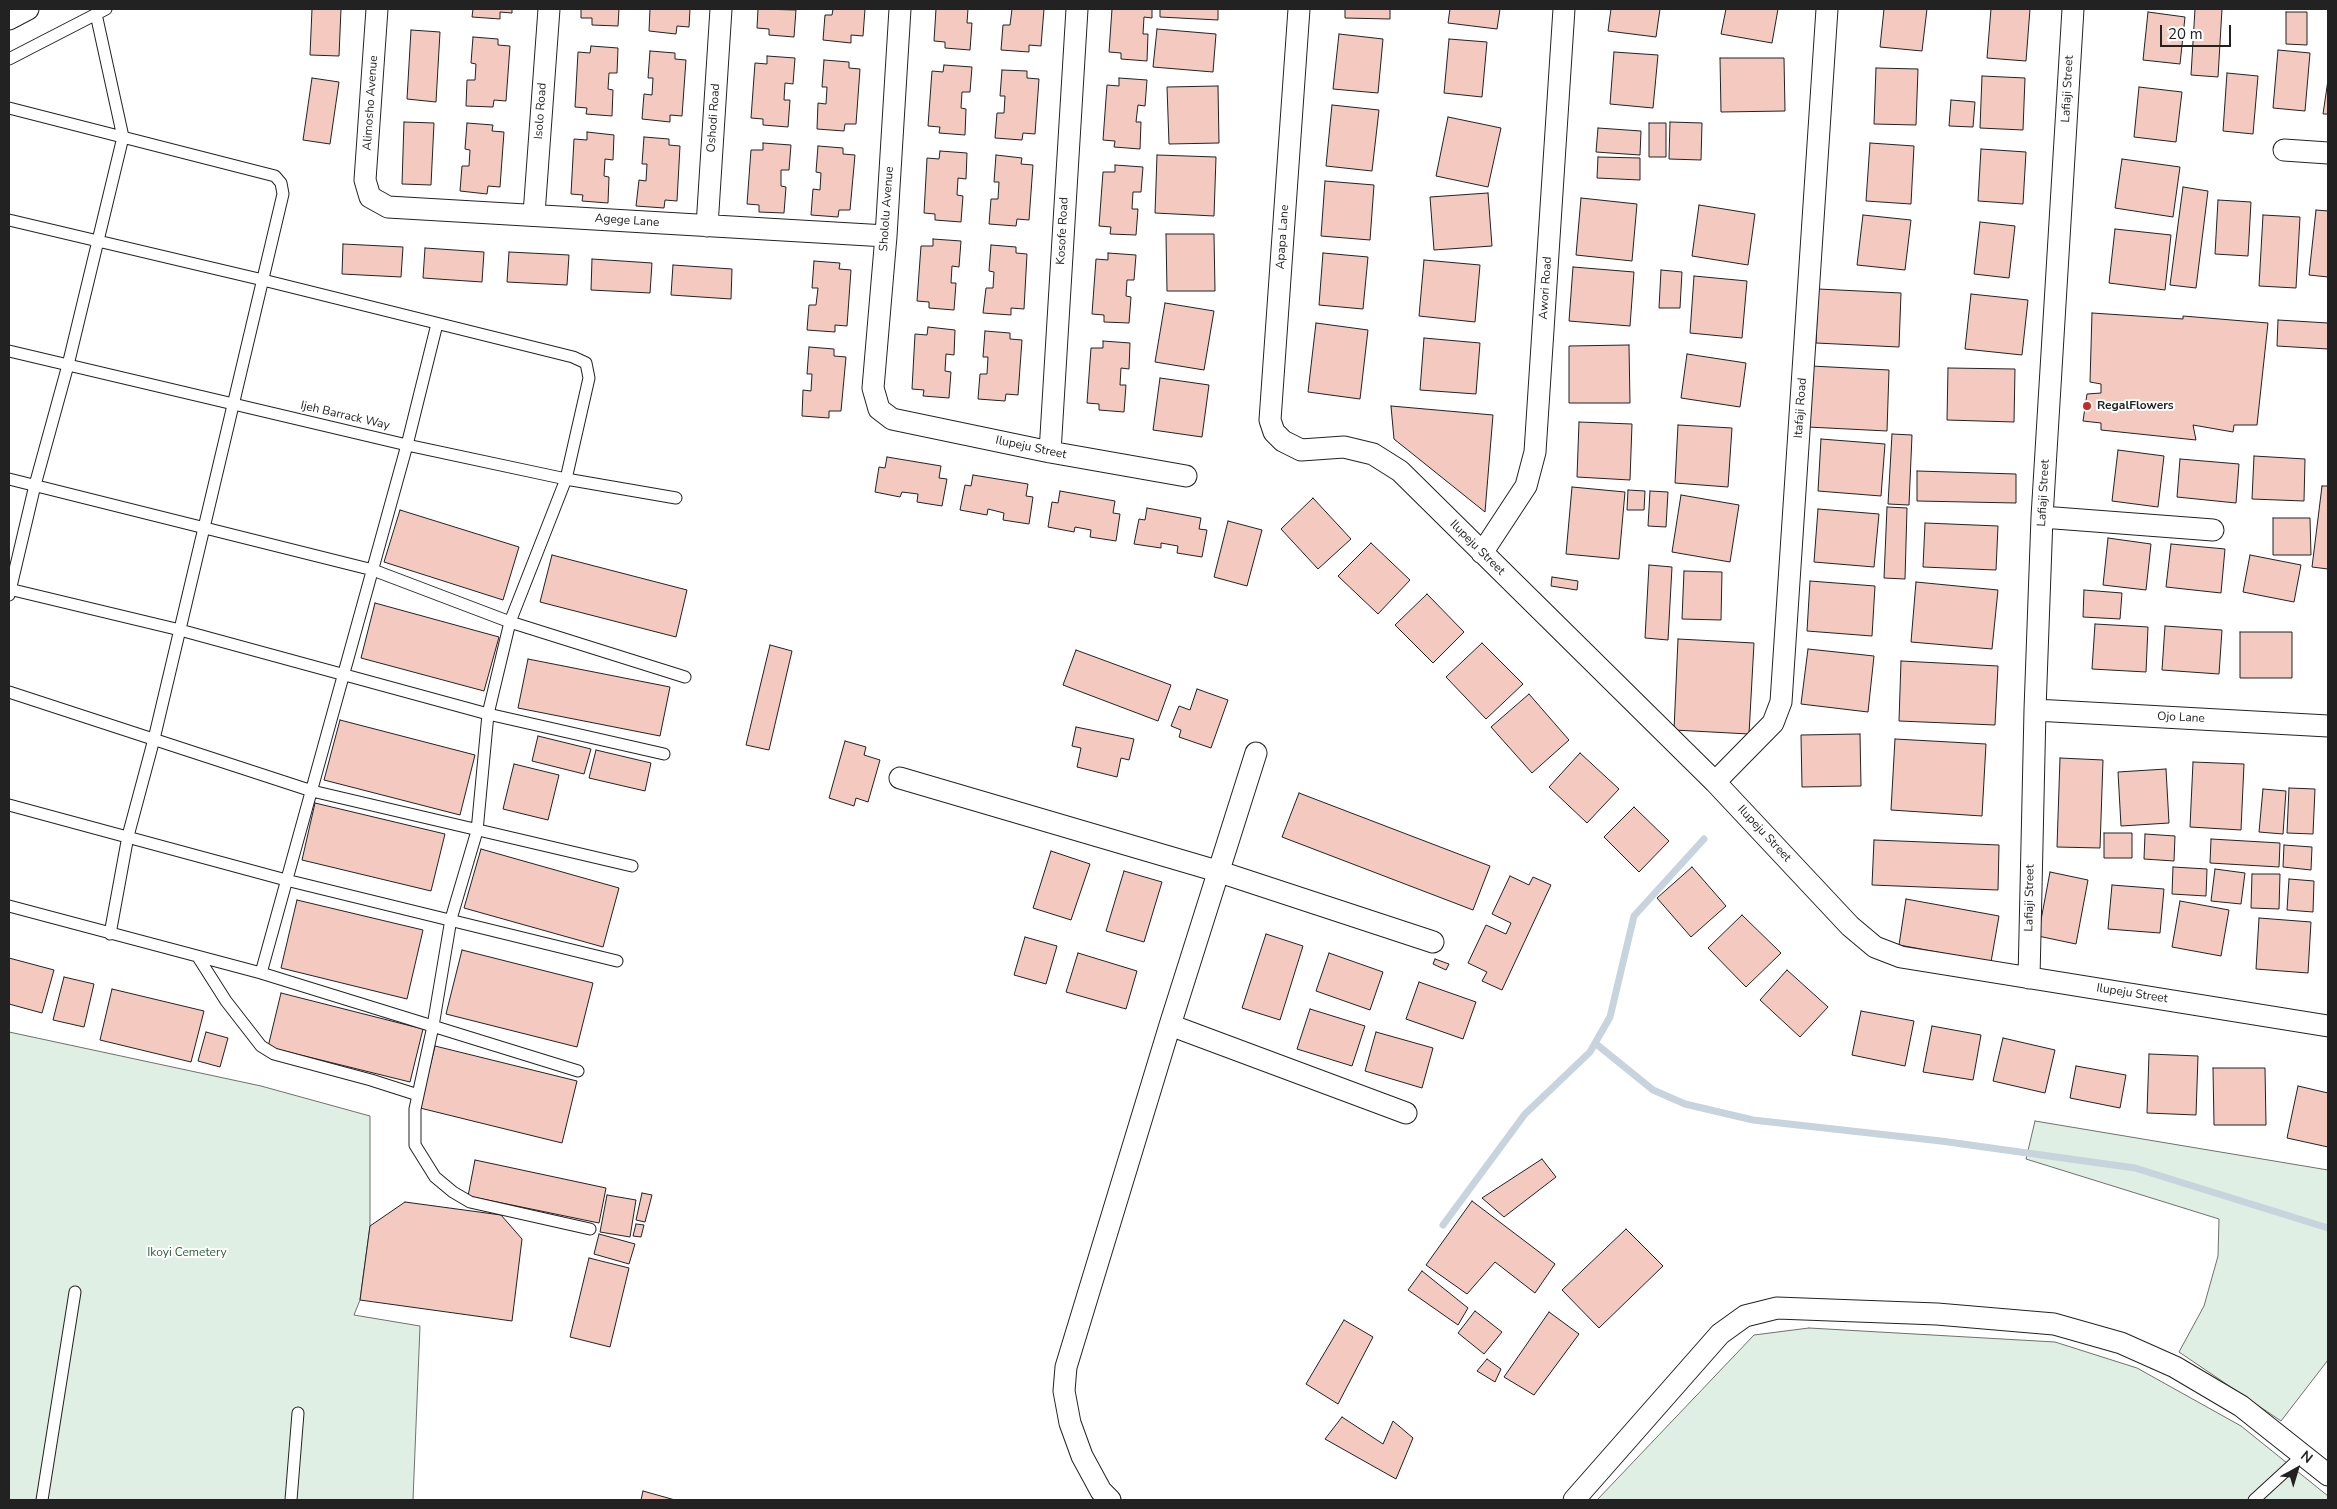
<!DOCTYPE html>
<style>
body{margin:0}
#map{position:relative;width:2337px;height:1509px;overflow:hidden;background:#fff;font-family:"Nunito Sans",sans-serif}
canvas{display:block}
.frame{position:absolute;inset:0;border:10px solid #222;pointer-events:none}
.north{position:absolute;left:2272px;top:1444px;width:50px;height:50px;-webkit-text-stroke:4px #fff;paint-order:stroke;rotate:39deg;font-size:14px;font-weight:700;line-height:20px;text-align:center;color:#222}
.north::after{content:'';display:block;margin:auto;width:18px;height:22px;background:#222;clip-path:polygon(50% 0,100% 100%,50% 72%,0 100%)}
.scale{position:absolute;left:2160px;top:25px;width:71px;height:22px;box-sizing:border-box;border:2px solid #222;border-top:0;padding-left:6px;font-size:15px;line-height:18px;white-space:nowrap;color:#222;-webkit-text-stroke:4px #fff;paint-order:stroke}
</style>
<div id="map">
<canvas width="2337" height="1509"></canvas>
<div class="frame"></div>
<div class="north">N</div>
<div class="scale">20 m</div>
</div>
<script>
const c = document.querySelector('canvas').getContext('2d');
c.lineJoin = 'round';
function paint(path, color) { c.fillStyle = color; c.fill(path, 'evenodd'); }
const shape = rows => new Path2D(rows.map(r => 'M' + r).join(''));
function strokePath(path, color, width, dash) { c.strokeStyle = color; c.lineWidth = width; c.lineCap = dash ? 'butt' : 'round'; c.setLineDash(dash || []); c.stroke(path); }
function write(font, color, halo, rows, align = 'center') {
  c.font = font + ' "Nunito Sans",sans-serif'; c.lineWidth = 4; c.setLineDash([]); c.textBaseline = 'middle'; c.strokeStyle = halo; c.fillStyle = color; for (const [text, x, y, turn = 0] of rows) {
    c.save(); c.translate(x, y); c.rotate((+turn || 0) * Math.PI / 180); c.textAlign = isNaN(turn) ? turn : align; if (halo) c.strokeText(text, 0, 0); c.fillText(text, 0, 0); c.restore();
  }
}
const green = shape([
 [9,1032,261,1086,370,1116,370,1226,360,1300,354,1315,420,1326,413,1500,9,1500,9,1032],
 [2035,1121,2328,1170,2328,1360,2281,1421,2179,1352,2204,1306,2218,1256,2219,1219,2026,1159,2035,1121],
 [1809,1328,2055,1342,2137,1368,2241,1426,2328,1496,2328,1500,1597,1500,1754,1335,1809,1328]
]);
paint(green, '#e0efe3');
strokePath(green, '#6f6f6f', 1);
strokePath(shape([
 [1595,1043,1653,1090,1685,1104,1753,1120,1941,1141,2135,1168,2328,1228],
 [1443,1225,1525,1114,1590,1052,1610,1017,1634,916,1704,839]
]), '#c7d3dd', 7);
const building = shape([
 [312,9,341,9,339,56,310,55,312,9],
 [473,9,512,9,512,13,500,12,500,19,472,17,473,9],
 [581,9,619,9,618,26,592,25,592,18,581,18,581,9],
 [650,9,690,9,689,27,677,26,676,34,649,31,650,9],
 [758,9,796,10,794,37,769,35,769,29,757,28,758,9],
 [833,9,865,9,863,36,851,35,851,43,823,40,825,15,832,15,833,9],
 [936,9,968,9,967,23,972,23,970,50,945,48,945,42,934,41,936,9],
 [1012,9,1044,9,1041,46,1029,45,1029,52,1001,50,1003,25,1010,25,1012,9],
 [1112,9,1152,9,1152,18,1144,17,1143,34,1148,34,1147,61,1121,59,1121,53,1109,52,1112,9],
 [1160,9,1218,9,1218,20,1160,17,1160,9],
 [1345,9,1390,9,1390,19,1345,18,1345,9],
 [1450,9,1500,9,1497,29,1448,23,1450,9],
 [1611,9,1660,9,1656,37,1608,31,1611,9],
 [1726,9,1778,9,1772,43,1721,34,1726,9],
 [1884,9,1927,9,1922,51,1880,47,1884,9],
 [1991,9,2030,9,2026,61,1987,58,1991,9],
 [2195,9,2222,9,2218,77,2191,75,2195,9],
 [2148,12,2185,17,2180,64,2143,60,2148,12],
 [2286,12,2307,12,2307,45,2286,44,2286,12],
 [1157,29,1216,34,1213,72,1153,67,1157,29],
 [411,30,440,32,436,102,407,99,411,30],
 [1339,34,1383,39,1378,93,1333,89,1339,34],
 [473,37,498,39,498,45,510,46,506,101,494,100,493,107,466,106,467,80,475,80,476,64,471,63,473,37],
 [1449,39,1487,42,1482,97,1444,93,1449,39],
 [591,46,618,48,617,73,609,73,608,89,613,90,612,116,586,114,587,108,575,107,578,52,590,53,591,46],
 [2278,50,2310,53,2305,111,2273,108,2278,50],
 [650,51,675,53,675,59,686,60,682,116,670,115,670,122,642,119,644,94,652,95,653,78,648,78,650,51],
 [1614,52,1658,55,1653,108,1610,104,1614,52],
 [767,56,795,58,793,84,785,83,784,100,790,100,788,127,763,125,763,119,751,118,755,63,767,64,767,56],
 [1720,58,1784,58,1785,111,1721,112,1720,58],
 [824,60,849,62,849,68,860,69,856,124,845,124,844,131,817,129,818,103,826,104,827,87,822,87,824,60],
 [944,65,972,67,970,92,962,92,961,108,966,109,965,135,939,133,940,127,928,126,932,71,943,72,944,65],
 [1876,68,1918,69,1916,125,1874,124,1876,68],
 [1002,70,1027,71,1027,78,1039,79,1035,134,1023,133,1022,140,995,138,997,113,1004,113,1005,96,1000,96,1002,70],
 [2227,73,2258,76,2253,134,2223,131,2227,73],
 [1982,76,2025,78,2023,130,1980,128,1982,76],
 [312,78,339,82,330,144,303,140,312,78],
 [1119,78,1147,80,1145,106,1138,105,1136,122,1141,122,1140,149,1114,147,1115,141,1103,140,1107,85,1119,86,1119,78],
 [2328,80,2328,114,2323,114,2328,80],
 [1218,86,1219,143,1169,144,1167,87,1218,86],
 [2139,87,2182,92,2176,142,2134,137,2139,87],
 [1951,100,1975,102,1973,127,1949,126,1951,100],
 [1332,105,1379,110,1372,171,1326,166,1332,105],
 [1448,117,1501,128,1488,187,1436,176,1448,117],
 [404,122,434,123,431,185,402,184,404,122],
 [1670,122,1702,123,1701,160,1669,159,1670,122],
 [467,123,493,125,492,131,504,132,500,187,488,186,487,194,460,191,462,166,469,166,470,150,465,149,467,123],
 [1649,123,1666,123,1666,157,1649,157,1649,123],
 [1598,128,1641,131,1640,155,1596,152,1598,128],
 [587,132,614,135,613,160,605,159,604,176,609,177,608,203,582,201,583,195,571,194,574,139,587,140,587,132],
 [644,137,669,139,669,145,680,146,677,201,665,200,664,208,636,206,639,180,646,181,647,164,642,164,644,137],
 [763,143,791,145,789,170,781,170,781,186,786,187,784,213,759,212,759,205,747,204,751,150,763,150,763,143],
 [1870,143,1914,146,1911,204,1866,201,1870,143],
 [818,146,843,148,843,154,855,155,850,210,839,210,838,217,811,215,813,189,820,190,821,173,816,172,818,146],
 [1981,149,2026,152,2023,204,1978,201,1981,149],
 [940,151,967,153,966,179,958,178,957,195,963,196,961,222,935,220,935,214,924,213,927,158,939,159,940,151],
 [996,155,1022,158,1021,164,1033,165,1029,220,1017,219,1016,226,989,224,991,199,998,199,999,182,994,182,996,155],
 [1157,155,1216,157,1214,216,1155,213,1157,155],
 [1598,157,1640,158,1640,180,1597,178,1598,157],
 [2122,159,2180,167,2173,217,2115,208,2122,159],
 [1115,165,1143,167,1141,192,1133,192,1132,209,1138,209,1136,235,1110,234,1111,227,1099,226,1103,172,1115,172,1115,165],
 [1325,181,1374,185,1370,240,1321,236,1325,181],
 [2183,187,2208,191,2196,288,2170,285,2183,187],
 [1488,193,1492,246,1434,250,1430,197,1488,193],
 [1581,198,1637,204,1632,261,1576,255,1581,198],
 [2218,200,2251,202,2248,256,2215,254,2218,200],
 [1699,205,1755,214,1748,265,1692,256,1699,205],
 [2316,210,2328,211,2328,277,2309,275,2316,210],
 [1863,215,1911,220,1905,270,1857,265,1863,215],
 [2263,215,2300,217,2296,288,2259,286,2263,215],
 [1980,222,2015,226,2009,278,1974,274,1980,222],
 [2115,229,2171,235,2165,290,2109,283,2115,229],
 [1166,234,1214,234,1215,291,1167,291,1166,234],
 [933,239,961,241,959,267,952,266,951,283,956,283,954,310,929,308,929,302,917,301,921,246,933,246,933,239],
 [343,244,403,247,401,277,342,274,343,244],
 [991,245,1016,247,1016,253,1027,254,1024,309,1011,308,1011,315,983,313,986,288,993,288,994,272,989,271,991,245],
 [425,248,484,252,482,282,423,278,425,248],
 [509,252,569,255,567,285,507,282,509,252],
 [1108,253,1136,255,1134,280,1127,280,1126,296,1131,297,1129,323,1104,322,1104,315,1092,314,1096,259,1108,260,1108,253],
 [1323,253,1368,257,1363,309,1319,305,1323,253],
 [592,259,652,263,650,293,591,290,592,259],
 [1424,260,1480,265,1475,322,1419,316,1424,260],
 [814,261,840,263,839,269,851,270,847,326,835,325,835,332,807,330,809,305,816,305,818,288,812,288,814,261],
 [673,265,732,269,731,299,671,295,673,265],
 [1573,267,1634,272,1630,326,1569,321,1573,267],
 [1661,270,1682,272,1680,308,1659,308,1661,270],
 [1694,276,1747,281,1742,338,1690,333,1694,276],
 [1818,289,1901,293,1899,347,1816,343,1818,289],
 [1971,294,2028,300,2022,355,1965,349,1971,294],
 [1165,303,1214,311,1204,370,1155,362,1165,303],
 [2092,313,2183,319,2183,316,2268,323,2257,425,2234,425,2233,432,2193,425,2196,440,2101,430,2101,423,2083,421,2087,394,2101,393,2101,384,2090,382,2092,313],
 [2278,320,2328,323,2328,349,2277,346,2278,320],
 [1316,323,1368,330,1360,399,1308,392,1316,323],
 [928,327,955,330,954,355,946,354,945,371,951,372,949,398,923,396,924,390,912,389,915,334,927,335,928,327],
 [985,331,1010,333,1010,339,1022,340,1018,395,1006,394,1005,401,978,399,980,374,987,374,988,357,983,357,985,331],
 [1424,338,1480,343,1476,394,1420,390,1424,338],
 [1103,341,1130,343,1129,369,1121,368,1120,385,1126,385,1124,412,1099,410,1099,404,1087,403,1091,348,1103,348,1103,341],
 [1629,345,1630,403,1569,403,1569,346,1629,345],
 [809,347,834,349,834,356,846,357,841,411,829,411,829,418,802,416,803,390,811,391,812,374,807,374,809,347],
 [1687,354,1746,363,1740,407,1681,398,1687,354],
 [1811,366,1889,370,1887,431,1808,427,1811,366],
 [1948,368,2015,369,2014,422,1947,420,1948,368],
 [1160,378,1209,385,1202,437,1153,430,1160,378],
 [1391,406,1493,415,1485,512,1394,439,1391,406],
 [1579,422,1632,424,1630,480,1577,477,1579,422],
 [1678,425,1732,428,1728,487,1675,483,1678,425],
 [1892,434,1912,435,1909,505,1888,504,1892,434],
 [1821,439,1885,444,1881,496,1818,491,1821,439],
 [2118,450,2164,456,2158,507,2112,501,2118,450],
 [2254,456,2305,459,2304,501,2252,499,2254,456],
 [887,457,941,466,939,478,947,479,942,506,917,502,918,494,902,492,900,497,875,492,879,467,885,468,887,457],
 [2180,459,2239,464,2236,503,2177,497,2180,459],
 [1917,471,2016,474,2016,503,1917,501,1917,471],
 [973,475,1028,484,1026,496,1033,497,1029,524,1003,520,1004,513,988,509,987,515,960,510,965,485,971,486,973,475],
 [2322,486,2328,486,2328,569,2312,567,2322,486],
 [1572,487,1625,492,1619,559,1566,554,1572,487],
 [1628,490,1645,491,1644,510,1627,510,1628,490],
 [1060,491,1115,501,1113,513,1120,514,1116,541,1090,537,1091,530,1075,527,1074,532,1048,527,1052,502,1058,503,1060,491],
 [1650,491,1668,492,1666,527,1648,526,1650,491],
 [1681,495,1739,505,1730,562,1672,552,1681,495],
 [1313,498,1351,539,1318,569,1281,529,1313,498],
 [1887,507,1907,508,1905,579,1884,578,1887,507],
 [1147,508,1201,518,1199,529,1207,530,1202,557,1177,553,1178,546,1161,543,1161,548,1134,544,1139,519,1145,520,1147,508],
 [1818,509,1879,514,1874,567,1814,562,1818,509],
 [400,510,519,547,503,600,384,562,400,510],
 [2273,518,2310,518,2311,555,2273,555,2273,518],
 [1228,521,1262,530,1247,586,1214,577,1228,521],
 [1925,523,1998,526,1996,570,1923,567,1925,523],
 [2108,538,2151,544,2146,590,2103,585,2108,538],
 [1371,543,1410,580,1378,614,1338,576,1371,543],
 [2171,544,2225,549,2221,593,2166,587,2171,544],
 [552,555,687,590,676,637,540,602,552,555],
 [2250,555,2301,565,2294,602,2243,592,2250,555],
 [1649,565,1672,567,1668,640,1645,638,1649,565],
 [1684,571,1722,572,1721,620,1682,619,1684,571],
 [1552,577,1578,581,1577,590,1551,586,1552,577],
 [1810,581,1875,586,1872,636,1807,631,1810,581],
 [1916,582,1998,590,1992,649,1911,642,1916,582],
 [2084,590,2122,593,2120,619,2083,617,2084,590],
 [1427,594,1464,632,1433,663,1395,625,1427,594],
 [375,603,499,637,484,691,361,658,375,603],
 [2095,624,2148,627,2146,672,2092,669,2095,624],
 [2165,626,2222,630,2219,674,2162,670,2165,626],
 [2240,632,2292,632,2292,678,2240,678,2240,632],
 [1678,639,1754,643,1749,734,1674,730,1678,639],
 [1482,643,1523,684,1486,719,1446,677,1482,643],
 [770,645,792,651,769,750,746,745,770,645],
 [1808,649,1874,656,1868,712,1801,704,1808,649],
 [1076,650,1171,685,1158,721,1063,685,1076,650],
 [528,659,670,687,660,736,518,708,528,659],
 [1901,661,1998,666,1995,725,1899,721,1901,661],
 [1197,689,1228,700,1211,748,1179,737,1181,730,1171,726,1179,706,1190,710,1197,689],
 [1529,694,1569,740,1532,773,1491,727,1529,694],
 [340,720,475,755,460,815,324,780,340,720],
 [1076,727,1134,739,1129,760,1121,758,1117,777,1077,767,1081,748,1072,746,1076,727],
 [1860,734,1861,786,1802,787,1801,735,1860,734],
 [538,736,591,749,584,774,532,761,538,736],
 [1895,739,1986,744,1982,816,1891,810,1895,739],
 [845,741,866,747,864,755,880,760,868,802,856,798,854,806,829,798,845,741],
 [596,750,651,763,645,791,589,778,596,750],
 [1580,753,1619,789,1587,823,1549,787,1580,753],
 [2060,758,2103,760,2100,848,2057,847,2060,758],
 [2193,762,2244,764,2241,830,2190,827,2193,762],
 [514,764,559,775,548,820,503,809,514,764],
 [2166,769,2169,823,2121,826,2118,772,2166,769],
 [2289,788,2315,789,2313,834,2287,833,2289,788],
 [2263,789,2286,791,2283,834,2259,832,2263,789],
 [1299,793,1490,866,1473,910,1282,837,1299,793],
 [315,803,445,834,431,891,302,860,315,803],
 [1634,807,1669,841,1639,872,1604,837,1634,807],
 [2104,833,2132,833,2132,858,2104,858,2104,833],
 [2145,834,2175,836,2174,861,2144,859,2145,834],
 [2211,839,2280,843,2279,867,2210,863,2211,839],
 [1874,840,1999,845,1998,890,1872,885,1874,840],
 [2284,845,2312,847,2311,870,2283,867,2284,845],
 [481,849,619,888,603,947,464,908,481,849],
 [1051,851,1090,864,1071,920,1033,908,1051,851],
 [1692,867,1726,906,1691,937,1657,898,1692,867],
 [2173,867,2207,869,2206,896,2172,894,2173,867],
 [2215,869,2245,873,2241,904,2211,901,2215,869],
 [1124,871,1162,882,1144,942,1106,931,1124,871],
 [2050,872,2088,880,2076,944,2038,936,2050,872],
 [2252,874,2280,874,2279,909,2251,908,2252,874],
 [1510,876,1529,885,1533,877,1551,885,1502,990,1482,981,1487,972,1468,963,1486,925,1506,934,1511,923,1492,914,1510,876],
 [2289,879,2314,881,2313,912,2287,910,2289,879],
 [2112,885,2164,889,2160,933,2108,929,2112,885],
 [1906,899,1999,916,1991,962,1899,945,1906,899],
 [297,900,423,930,407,999,281,968,297,900],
 [2180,901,2229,910,2221,956,2172,947,2180,901],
 [1742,915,1781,953,1746,987,1708,948,1742,915],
 [2259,918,2311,922,2308,973,2256,969,2259,918],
 [1266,934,1303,946,1280,1020,1242,1008,1266,934],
 [1025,937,1057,946,1046,984,1014,975,1025,937],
 [462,950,593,983,577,1047,446,1014,462,950],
 [1078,953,1137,971,1126,1009,1066,992,1078,953],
 [1329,953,1383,972,1370,1010,1316,991,1329,953],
 [9,958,54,970,42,1013,9,1004,9,958],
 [1435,959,1449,964,1446,970,1433,964,1435,959],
 [1787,970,1828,1007,1800,1037,1760,1000,1787,970],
 [64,977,94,984,84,1027,53,1020,64,977],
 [1419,982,1476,1002,1463,1039,1406,1019,1419,982],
 [112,989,204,1011,191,1062,100,1040,112,989],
 [281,993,423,1029,410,1082,268,1047,281,993],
 [1310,1009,1365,1026,1352,1066,1297,1049,1310,1009],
 [1861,1011,1914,1021,1905,1066,1852,1055,1861,1011],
 [1932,1026,1981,1035,1973,1080,1923,1072,1932,1026],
 [206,1032,228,1038,220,1067,198,1061,206,1032],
 [1376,1032,1433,1048,1422,1088,1365,1071,1376,1032],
 [2003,1038,2055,1050,2045,1093,1993,1081,2003,1038],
 [435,1046,577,1081,562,1143,420,1108,435,1046],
 [2149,1054,2198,1056,2196,1115,2147,1113,2149,1054],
 [2076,1066,2126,1075,2120,1108,2070,1098,2076,1066],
 [2213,1068,2265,1068,2266,1125,2214,1125,2213,1068],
 [2298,1086,2328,1093,2328,1147,2287,1138,2298,1086],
 [1542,1159,1556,1177,1504,1217,1482,1198,1542,1159],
 [475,1160,606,1188,599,1223,468,1196,475,1160],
 [642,1193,652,1195,645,1222,636,1220,642,1193],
 [607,1195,636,1200,630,1237,600,1232,607,1195],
 [1472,1201,1555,1264,1535,1293,1495,1262,1467,1294,1426,1265,1472,1201],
 [405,1202,501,1215,522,1239,512,1321,360,1300,370,1226,405,1202],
 [636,1224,644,1225,641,1237,633,1236,636,1224],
 [1626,1229,1663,1266,1599,1328,1562,1290,1626,1229],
 [599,1234,635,1244,629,1264,594,1254,599,1234],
 [589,1258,629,1268,610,1347,570,1337,589,1258],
 [1422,1271,1468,1308,1458,1325,1408,1290,1422,1271],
 [1475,1311,1502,1332,1484,1354,1458,1333,1475,1311],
 [1549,1312,1579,1334,1534,1395,1504,1377,1549,1312],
 [1344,1320,1373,1337,1338,1404,1306,1384,1344,1320],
 [1487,1359,1501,1369,1495,1382,1477,1371,1487,1359],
 [1342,1417,1383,1444,1393,1421,1413,1438,1396,1479,1325,1439,1342,1417],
 [643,1491,675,1500,641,1500,643,1491]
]);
paint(building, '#f3c9c0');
strokePath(building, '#222', 1);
const lane = shape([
 [9,59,106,9],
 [9,108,275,176,281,183,283,194,154,739,128,836,110,934],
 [9,220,263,280,573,357,586,363,589,378,566,479,510,622,488,714,477,831,451,919,433,1026,415,1109,415,1145,435,1177,453,1192,470,1202,590,1229],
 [9,351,407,445,566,479,676,498],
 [9,479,373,570,510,622,685,677],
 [9,589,180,630,488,714,664,754],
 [9,595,35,485,68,365,123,137,96,14],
 [9,692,312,791,632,866],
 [9,805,286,880,617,961],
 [9,906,261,973,578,1071],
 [198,957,226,1001,261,1046,274,1054,371,1080,418,1095],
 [261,973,407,445,437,324],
 [42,1500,75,1292],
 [291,1500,298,1413],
 [2254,1500,2303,1455]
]);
const street = shape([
 [377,9,365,180,370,197,388,207,886,236],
 [900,9,886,236,873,388,879,409,892,419,1050,452,1186,476],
 [1299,9,1270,420,1274,432,1283,441,1301,450,1344,447,1373,454,1400,471,1715,782,1850,926,1875,947,1901,957,2328,1026],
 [9,19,28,9],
 [2284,150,2328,153],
 [534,214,549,9],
 [707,226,721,9],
 [1050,452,1077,9],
 [2042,517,2213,530],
 [1482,553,1526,486,1535,452,1564,9],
 [2035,710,2328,726],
 [900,778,1217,871,1433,942],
 [1715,782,1773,723,1781,702,1827,9],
 [2029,978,2035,710,2042,517,2073,9],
 [1170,1025,1406,1113],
 [1110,1500,1101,1491,1082,1456,1070,1423,1064,1391,1066,1367,1170,1025,1256,753],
 [1574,1500,1720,1334,1745,1316,1777,1308,1937,1314,2054,1324,2121,1343,2175,1367,2241,1406,2328,1475]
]);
strokePath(lane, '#222', 13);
strokePath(street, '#222', 23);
strokePath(lane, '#fff', 11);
strokePath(street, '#fff', 21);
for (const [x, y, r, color] of [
 [2087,406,5,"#c62828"]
]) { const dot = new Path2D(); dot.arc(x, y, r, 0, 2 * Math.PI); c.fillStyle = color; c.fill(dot); strokePath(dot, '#fff', 2); }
write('12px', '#222', '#fff', [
 ["Lafiaji Street",2068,89,-87],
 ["Alimosho Avenue",371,103,-86],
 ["Isolo Road",541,111,-86],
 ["Oshodi Road",714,118,-86],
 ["Shololu Avenue",887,209,-86],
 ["Agege Lane",627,221,4],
 ["Kosofe Road",1063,231,-87],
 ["Apapa Lane",1283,237,-86],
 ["Awori Road",1546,288,-86],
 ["Itafaji Road",1801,408,-86],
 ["Ijeh Barrack Way",345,416,13],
 ["Ilupeju Street",1031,448,12],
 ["Lafiaji Street",2044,493,-87],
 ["Ilupeju Street",1477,548,45],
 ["Ojo Lane",2181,718,3],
 ["Ilupeju Street",1764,834,47],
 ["Lafiaji Street",2030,898,-89],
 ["Ilupeju Street",2132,994,9]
]);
write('bold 12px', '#222', '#fff', [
 ["RegalFlowers",2097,406]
], 'left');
write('12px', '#2f5e38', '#fff', [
 ["Ikoyi Cemetery",187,1253]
]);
</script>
